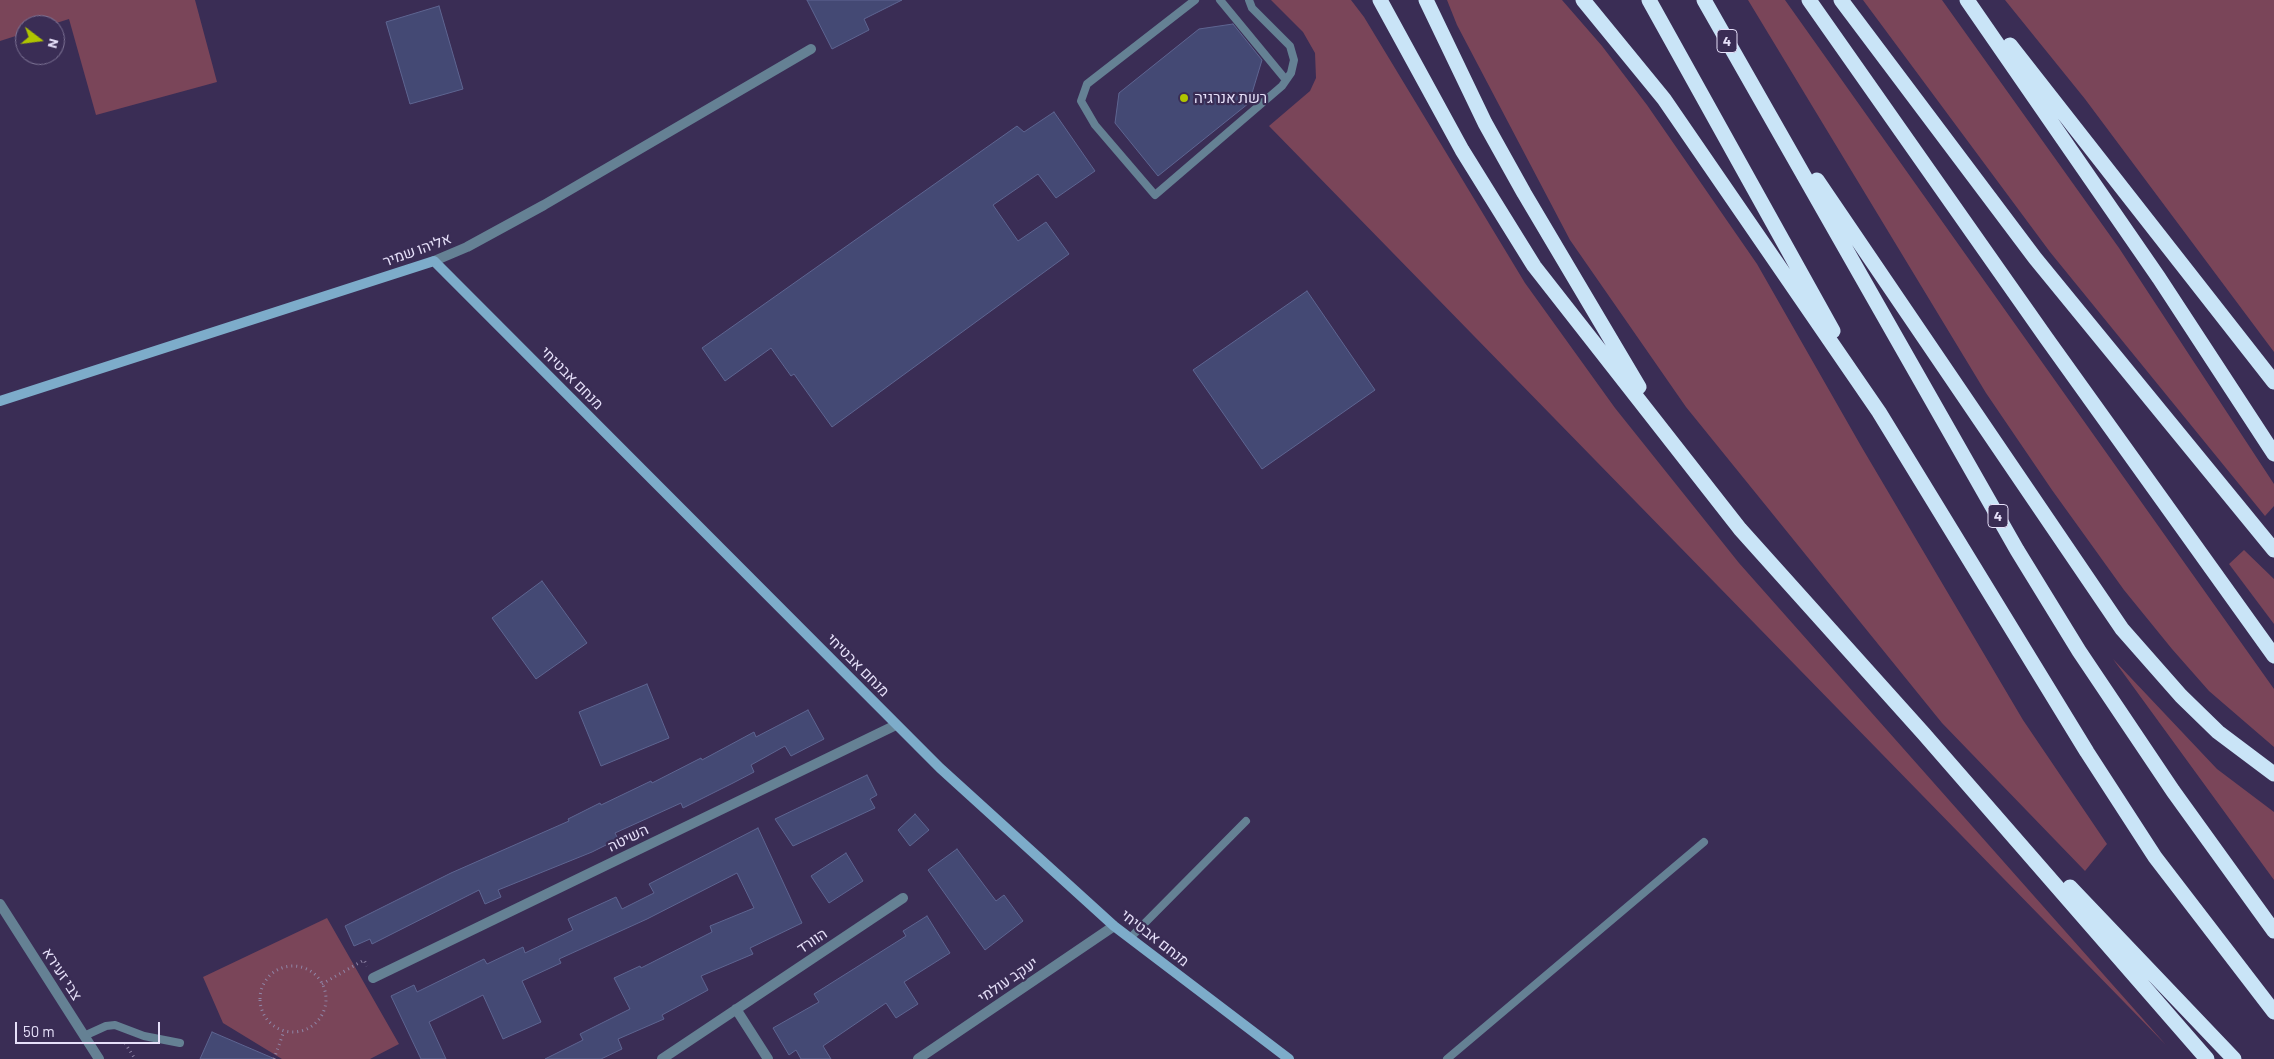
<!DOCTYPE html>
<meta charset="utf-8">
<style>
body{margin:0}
#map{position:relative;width:2274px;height:1059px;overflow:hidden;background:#3a2d55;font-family:Barlow,sans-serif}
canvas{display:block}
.north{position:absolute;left:15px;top:15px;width:50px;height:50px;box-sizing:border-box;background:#3a2d55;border:1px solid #7f7597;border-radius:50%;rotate:105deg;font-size:14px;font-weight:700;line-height:20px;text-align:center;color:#e6e0f9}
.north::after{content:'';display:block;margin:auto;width:18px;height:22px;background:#b0c500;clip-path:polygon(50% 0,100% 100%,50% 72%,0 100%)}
.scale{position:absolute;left:15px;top:1022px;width:145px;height:22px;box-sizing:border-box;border:2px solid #e6e0f9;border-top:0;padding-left:6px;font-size:15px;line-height:18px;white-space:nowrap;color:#e6e0f9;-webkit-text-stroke:4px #3a2d55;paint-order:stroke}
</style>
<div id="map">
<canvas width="2274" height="1059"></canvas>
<div class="north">N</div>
<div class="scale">50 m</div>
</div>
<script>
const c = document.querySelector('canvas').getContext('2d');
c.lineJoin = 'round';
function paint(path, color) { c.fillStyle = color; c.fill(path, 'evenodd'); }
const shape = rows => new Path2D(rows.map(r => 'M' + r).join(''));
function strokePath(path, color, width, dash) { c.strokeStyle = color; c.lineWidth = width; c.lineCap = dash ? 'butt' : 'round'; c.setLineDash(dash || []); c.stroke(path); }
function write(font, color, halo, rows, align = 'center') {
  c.font = font + ' Barlow,Heebo,sans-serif'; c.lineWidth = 4.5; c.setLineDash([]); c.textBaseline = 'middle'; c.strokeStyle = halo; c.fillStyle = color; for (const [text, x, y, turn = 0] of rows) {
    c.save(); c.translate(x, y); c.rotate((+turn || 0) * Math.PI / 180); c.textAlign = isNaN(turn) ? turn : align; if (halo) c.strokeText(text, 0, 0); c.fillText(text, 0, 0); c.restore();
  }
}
paint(shape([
 [0,0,195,0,217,82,96,115,69,19,50,25,25,25,25,33,0,41],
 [1271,0,1351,0,1364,17,1525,283,1615,408,1739,563,2166,1045,1269,126,1310,91,1316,78,1315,53,1303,32],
 [1447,0,1562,0,1602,46,1647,105,1757,264,1861,446,2023,720,2107,844,2085,871,1942,723,1686,407,1570,240,1457,25],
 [1748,0,1785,0,2274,689,2274,747,2209,691,2172,649,2124,590,2052,490,1986,393],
 [1863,0,1942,0,2119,248,2274,484,2274,506,2265,516,2050,252],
 [2005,0,2274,0,2274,352,2085,99],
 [2244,550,2274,579,2274,624,2229,564],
 [2113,659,2217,769,2274,812,2274,880],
 [327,918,399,1044,370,1059,282,1059,223,1023,203,977]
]), '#7a4559');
const building = shape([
 [807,0,902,0,864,19,869,30,832,49,807,0],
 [439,6,463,89,410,104,386,22,439,6],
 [1233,24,1262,60,1249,103,1158,176,1115,123,1119,93,1199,29,1233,24],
 [1054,112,1095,171,1056,198,1038,174,993,205,1018,241,1046,222,1069,254,832,427,794,374,791,376,771,348,725,381,702,348,1017,126,1024,132,1054,112],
 [1307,291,1375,390,1262,469,1193,370,1307,291],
 [542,581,587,643,536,679,492,618,542,581],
 [647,684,669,738,601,766,579,712,647,684],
 [808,710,824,739,791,756,785,746,751,765,754,772,733,783,683,808,681,803,615,833,618,839,592,852,498,890,501,897,485,904,479,890,372,944,370,939,354,946,345,926,451,873,569,821,568,819,600,803,601,805,651,781,652,783,701,758,702,760,754,732,756,737,808,710],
 [867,775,877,795,870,799,875,808,793,846,775,819,867,775],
 [915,814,929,830,910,846,898,830,915,814],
 [758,828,802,923,750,948,753,954,701,976,708,990,662,1015,664,1019,618,1039,622,1049,601,1059,545,1059,583,1040,580,1034,630,1009,614,978,640,966,641,968,712,932,710,926,754,908,737,873,647,919,559,959,561,963,522,981,541,1022,503,1039,483,995,429,1022,446,1059,421,1059,391,996,414,985,417,992,484,959,487,964,523,947,525,953,573,930,568,919,616,897,622,909,654,893,649,884,758,828],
 [957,849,996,901,1004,895,1023,921,985,950,928,870,957,849],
 [846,853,863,881,829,903,811,876,846,853],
 [927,916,950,953,904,982,918,1004,896,1018,886,1003,823,1046,831,1059,801,1059,796,1050,789,1055,773,1028,819,1002,814,994,906,936,903,931,927,916],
 [212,1032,275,1059,200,1059,212,1032]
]);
paint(building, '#444974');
strokePath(building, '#5e6591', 1);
strokePath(shape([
 '260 999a33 33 0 1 1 66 0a33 33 0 1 1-66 0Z',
 [322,984,364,960,367,966],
 [125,1043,135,1059],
 [274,1059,284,1031]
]), '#9086a7', 3, [1, 4]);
strokePath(shape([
 [1195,0,1087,84,1081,101,1095,125,1155,195,1282,86,1291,73,1294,60,1290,46,1252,8,1249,0],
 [1220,0,1286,80],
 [1130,938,1246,821],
 [84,1036,106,1026,115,1025,144,1036,180,1043],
 [1447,1059,1704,842]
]), '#658194', 8);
strokePath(shape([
 [434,261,467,247,544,205,811,49],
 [0,904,99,1059],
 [373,978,896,725],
 [736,1009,768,1059],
 [662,1059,903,898],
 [918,1059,1114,926]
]), '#658194', 10);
strokePath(shape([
 [0,401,434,261,940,768,1114,926,1289,1059]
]), '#7dacca', 10);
strokePath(shape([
 [1380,0,1462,150,1534,266,1740,529,1924,734,2207,1059],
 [1426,0,1485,123,1524,193,1639,387],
 [1583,0,1664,99,1879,412,2087,752,2155,857,2274,1012],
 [1649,0,1833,331],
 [1704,0,2017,550,2079,651,2173,791,2274,931],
 [1809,0,2047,339,2274,656],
 [1841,0,2035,258,2274,550],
 [1967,0,2159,278,2274,454],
 [2010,45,2274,382],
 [1817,180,2122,629,2181,696,2218,732,2274,774],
 [2070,887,2234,1059]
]), '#c9e4f7', 15);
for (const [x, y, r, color] of [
 [1184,98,5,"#b0c500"]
]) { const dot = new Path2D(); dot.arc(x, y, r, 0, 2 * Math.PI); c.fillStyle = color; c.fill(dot); strokePath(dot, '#3a2d55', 2); }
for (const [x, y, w] of [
 [1727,41,20],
 [1998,516,20]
]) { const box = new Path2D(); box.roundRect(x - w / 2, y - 11.5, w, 23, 4); c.fillStyle = '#3a2d55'; c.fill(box); strokePath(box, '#e6e0f9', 1); }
write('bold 14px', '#e6e0f9', null, [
 ["4",1727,41],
 ["4",1998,516]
]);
write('15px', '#e6e0f9', '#3a2d55', [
 ["רשת אנרגיה",1194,98]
], 'left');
write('15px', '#e6e0f9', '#3a2d55', [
 ["אליהו שמיר",417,250,-20],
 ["מנחם אבטיחי",572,378,45],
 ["מנחם אבטיחי",858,665,45],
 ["השיטה",628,838,-26],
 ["מנחם אבטיחי",1155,938,38],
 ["הוורד",812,941,-34],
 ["צבי זעירא",62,974,57],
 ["יעקב עולמי",1008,980,-34]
]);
</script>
